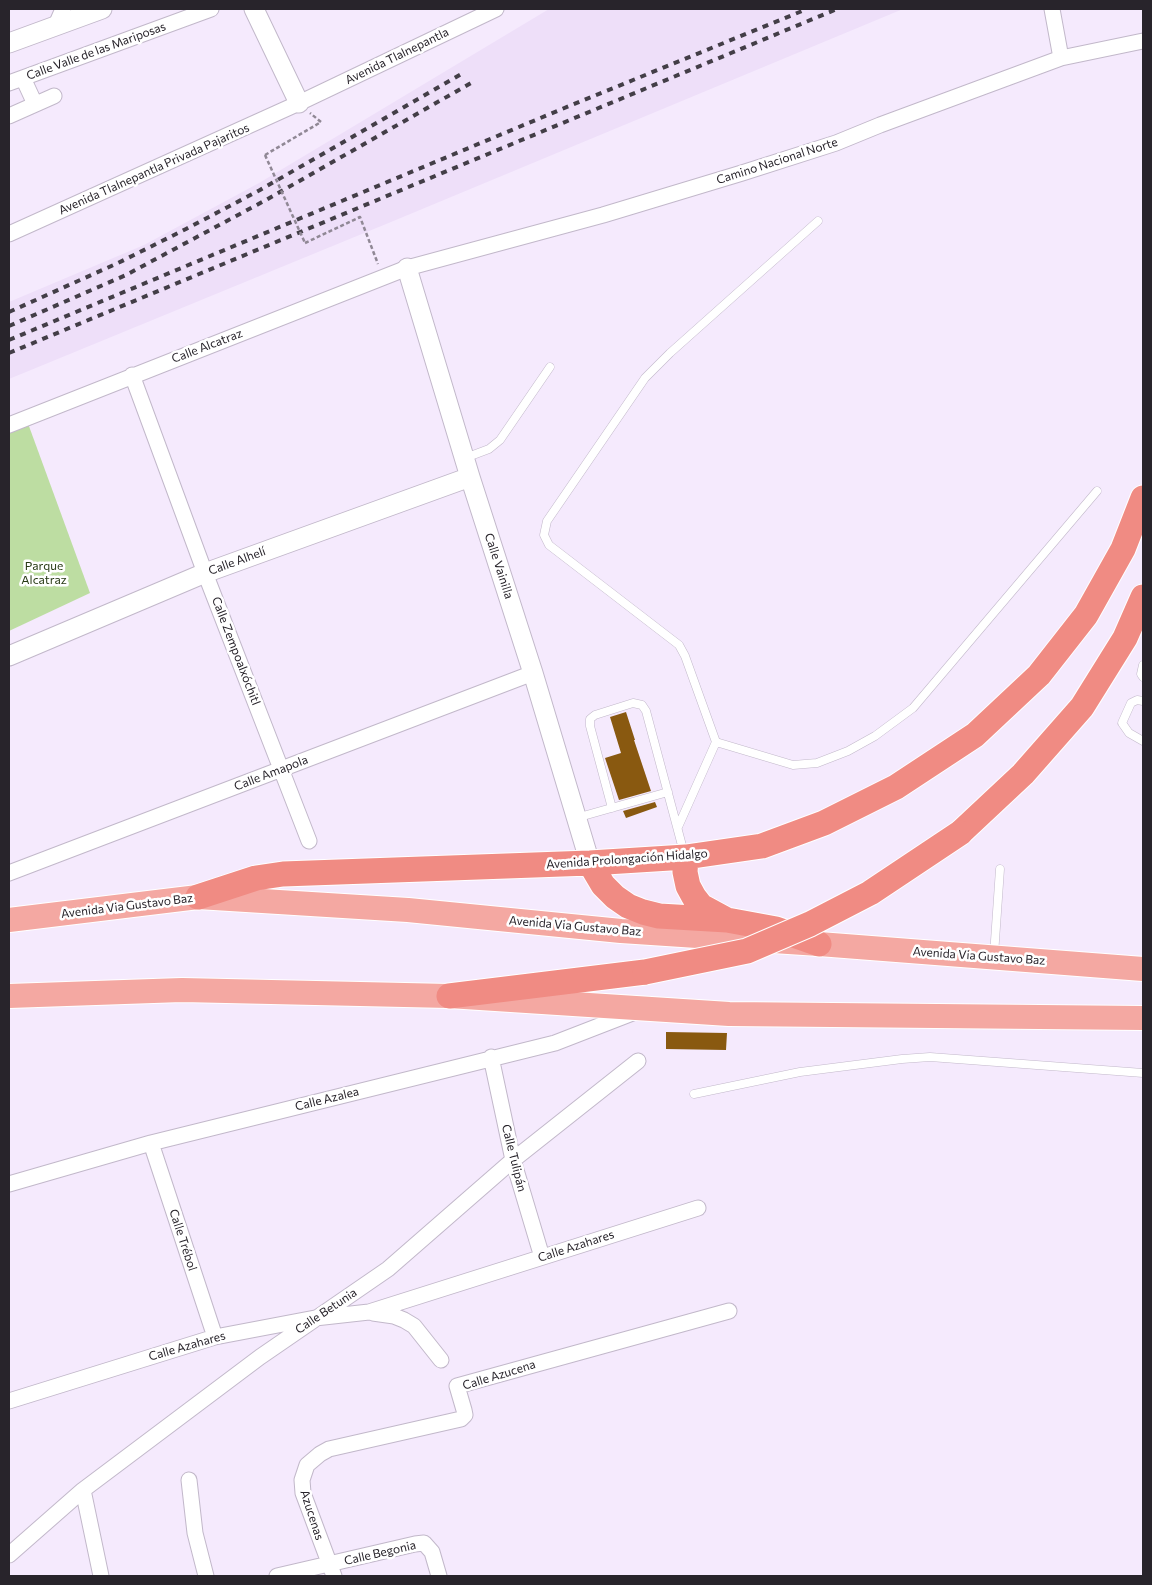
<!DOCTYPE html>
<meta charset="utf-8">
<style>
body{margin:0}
#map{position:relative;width:1152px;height:1585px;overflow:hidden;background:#f5eafd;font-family:Commissioner,sans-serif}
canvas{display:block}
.frame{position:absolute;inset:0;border:10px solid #28242b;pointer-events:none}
</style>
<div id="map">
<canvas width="1152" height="1585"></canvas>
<div class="frame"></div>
</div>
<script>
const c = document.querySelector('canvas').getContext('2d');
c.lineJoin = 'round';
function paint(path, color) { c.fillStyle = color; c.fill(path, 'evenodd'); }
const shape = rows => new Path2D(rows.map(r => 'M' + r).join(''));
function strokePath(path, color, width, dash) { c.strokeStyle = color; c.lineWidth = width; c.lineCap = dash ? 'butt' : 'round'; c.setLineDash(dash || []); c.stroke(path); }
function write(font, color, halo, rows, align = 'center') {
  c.font = font + ' Commissioner,sans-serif'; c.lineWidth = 5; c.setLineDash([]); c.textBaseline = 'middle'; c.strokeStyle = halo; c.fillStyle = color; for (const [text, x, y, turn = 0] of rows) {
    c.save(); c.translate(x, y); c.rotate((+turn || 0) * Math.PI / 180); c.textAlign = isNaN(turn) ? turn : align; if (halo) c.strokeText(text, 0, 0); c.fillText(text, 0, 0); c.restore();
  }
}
paint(shape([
 [549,9,903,9,391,222,9,379,9,302,144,245,259,183]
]), '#eedff9');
paint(shape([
 [26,418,90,593,9,631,9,424]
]), '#bddda2');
paint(shape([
 [626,712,635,740,634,740,651,791,619,800,605,758,621,753,610,717],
 [655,802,657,807,626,818,623,811],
 [666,1032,727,1033,726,1050,666,1049]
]), '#895910');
const service = shape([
 [465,458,489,449,500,440,550,367],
 [1143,665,1141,674,1143,677],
 [1143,701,1137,700,1131,703,1122,723,1129,733,1143,741],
 [716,742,793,765,817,763,848,751,875,736,913,708,1097,491],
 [612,808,590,726,590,719,595,715,633,703,642,705,646,711,684,853],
 [576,818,668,792],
 [678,827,716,742,685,656,679,645,549,545,544,535,547,521,645,378,670,353,818,221],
 [994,955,1000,869],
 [694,1094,800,1072,902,1059,930,1057,1143,1073]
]);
const minor = shape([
 [1052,9,1061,58],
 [56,25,63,9],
 [23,78,35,104],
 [9,83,211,9],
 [9,116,54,96],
 [9,234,299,103,496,9],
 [132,375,205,573,309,841],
 [9,425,407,268,603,215,742,173,836,143,880,125,1061,58,1143,41],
 [9,873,533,673],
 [491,1057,513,1160,542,1257],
 [151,1143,215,1337],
 [9,1184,151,1143,555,1043,635,1012],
 [373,1313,394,1316,404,1320,414,1326,441,1360],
 [9,1401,215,1337,315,1318,369,1312,698,1208],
 [189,1480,195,1533,206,1576],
 [83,1490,101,1576],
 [9,1555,83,1490,260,1357,388,1269,513,1160,638,1061],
 [277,1576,415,1544,424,1543,432,1552,439,1576],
 [334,1576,303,1493,302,1480,307,1465,320,1454,329,1449,461,1419,465,1415,464,1410,457,1386,729,1311]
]);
const tertiary = shape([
 [254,9,299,103],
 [9,43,102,9],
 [407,268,470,477,533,673,590,863],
 [9,656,205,573,470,477]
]);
const primary = shape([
 [9,920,198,897,408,910,621,931,819,944,1143,969],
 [9,996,182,990,449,996,729,1014,1143,1018]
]);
const trunk = shape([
 [960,833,1023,774,1082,707,1125,638,1143,597],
 [686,857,685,872,688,886,694,897,701,906,725,919],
 [590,863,603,885,615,897,628,906,643,912,659,916,727,920,776,929,819,944],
 [198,897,256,878,283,874,590,863,686,857,762,846,824,823,896,787,975,735,1039,675,1086,615,1123,549,1143,498],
 [449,996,645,972]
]);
strokePath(service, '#c2b8ca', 9);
strokePath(minor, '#c2b8ca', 17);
strokePath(tertiary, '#c2b8ca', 21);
strokePath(primary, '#fff', 26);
strokePath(trunk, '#fff', 27);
strokePath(shape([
 [265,155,321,122,310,113],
 [305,243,360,217,378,264]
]), '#908895', 2.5, [4, 2.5]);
strokePath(service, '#fff', 8);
strokePath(minor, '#fff', 15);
strokePath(tertiary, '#fff', 19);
strokePath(primary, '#f4a8a2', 24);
strokePath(trunk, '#f08b83', 25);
strokePath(shape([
 [9,312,118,263,186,229,260,190,465,72],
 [9,326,126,275,266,200,471,83],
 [9,340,562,109,807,9],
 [9,353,837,9]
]), '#433e47', 4, [6, 6]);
const trunkBridge = shape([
 [645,972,747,951,810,924,870,893,960,833]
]);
strokePath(trunkBridge, '#fff', 27, []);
strokePath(shape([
 [265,155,305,243]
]), '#908895', 2.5, [4, 2.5]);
strokePath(trunkBridge, '#f08b83', 25);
write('12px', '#28242b', '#fff', [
 ["Calle Valle de las Mariposas",96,51,-20],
 ["Avenida Tlalnepantla",397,56,-26],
 ["Camino Nacional Norte",777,161,-18],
 ["Avenida Tlalnepantla Privada Pajaritos",154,169,-24],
 ["Calle Alcatraz",207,346,-21],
 ["Calle Alhelí",237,561,-20],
 ["Calle Vainilla",499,566,72],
 ["Calle Zempoalxóchitl",236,651,69],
 ["Calle Amapola",271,773,-21],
 ["Avenida Prolongación Hidalgo",627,859,-4],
 ["Avenida Via Gustavo Baz",127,906,-7],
 ["Avenida Via Gustavo Baz",575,926,5],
 ["Avenida Via Gustavo Baz",979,956,4],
 ["Calle Azalea",327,1099,-14],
 ["Calle Tulipán",514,1158,76],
 ["Calle Trébol",183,1240,72],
 ["Calle Azahares",576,1246,-18],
 ["Calle Betunia",326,1311,-34],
 ["Calle Azahares",187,1346,-16],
 ["Calle Azucena",499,1375,-17],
 ["Azucenas",312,1515,72],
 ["Calle Begonia",380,1553,-13]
]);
write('12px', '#273914', '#fff', [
 ["Parque",44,566],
 ["Alcatraz",44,580]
]);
</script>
